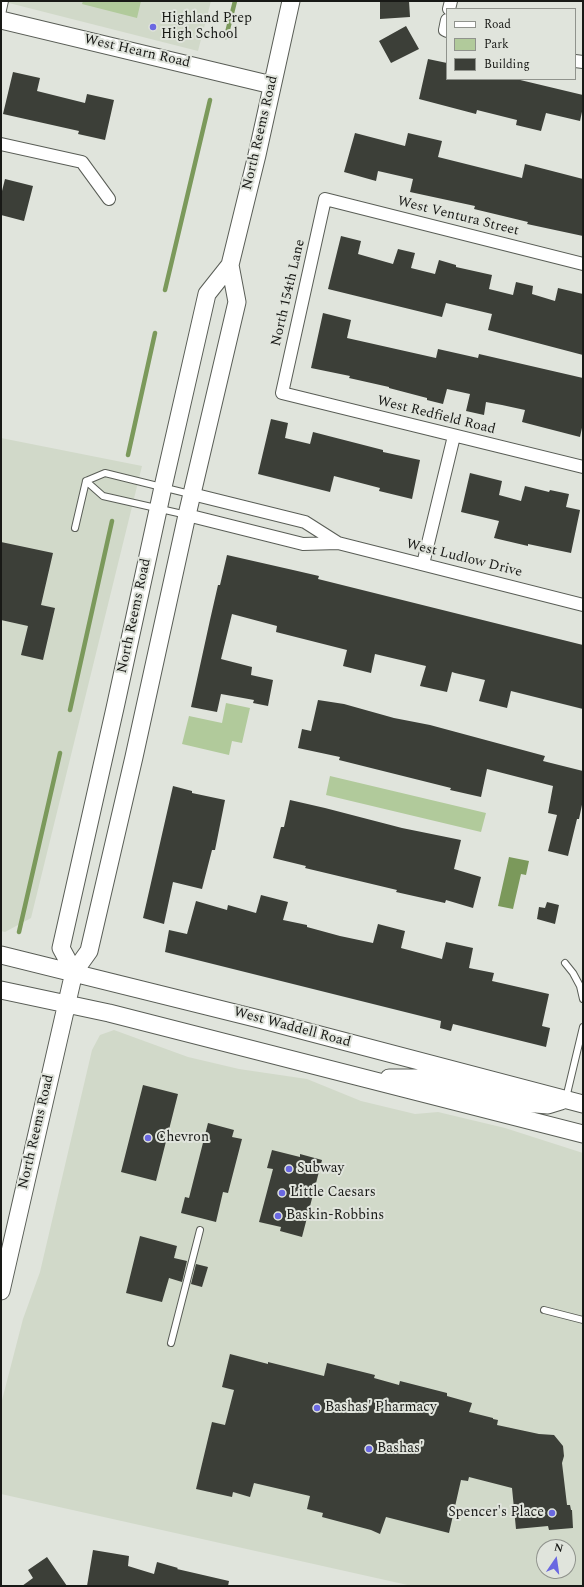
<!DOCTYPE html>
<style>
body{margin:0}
#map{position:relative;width:584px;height:1587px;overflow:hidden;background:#e0e4dc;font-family:Spectral,serif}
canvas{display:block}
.frame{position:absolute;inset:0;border:2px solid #181916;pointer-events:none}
.legend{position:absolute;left:446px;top:8px;width:130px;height:72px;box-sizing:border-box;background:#e0e4dc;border:1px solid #90938d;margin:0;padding:5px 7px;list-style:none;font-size:12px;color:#181916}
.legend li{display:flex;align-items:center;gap:8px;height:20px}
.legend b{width:20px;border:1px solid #90938d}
.north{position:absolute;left:536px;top:1539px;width:40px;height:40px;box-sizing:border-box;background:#e0e4dc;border:1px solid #90938d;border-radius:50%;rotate:13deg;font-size:11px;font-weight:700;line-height:16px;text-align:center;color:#181916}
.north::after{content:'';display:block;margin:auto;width:14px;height:18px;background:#6a68e1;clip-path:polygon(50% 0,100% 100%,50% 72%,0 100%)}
</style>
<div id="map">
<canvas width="584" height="1587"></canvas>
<div class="frame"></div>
<ul class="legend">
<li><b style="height:5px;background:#fff"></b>Road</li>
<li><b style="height:11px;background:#b1ca9b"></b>Park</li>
<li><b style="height:11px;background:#3c3f38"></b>Building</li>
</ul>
<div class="north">N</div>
</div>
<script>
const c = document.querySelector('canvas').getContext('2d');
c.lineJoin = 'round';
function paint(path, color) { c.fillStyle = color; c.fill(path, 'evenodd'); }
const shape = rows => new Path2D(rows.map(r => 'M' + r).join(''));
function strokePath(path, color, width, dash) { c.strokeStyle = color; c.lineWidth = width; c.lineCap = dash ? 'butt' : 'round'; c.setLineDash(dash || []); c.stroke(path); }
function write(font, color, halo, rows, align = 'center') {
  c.font = font + ' Spectral,serif'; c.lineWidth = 4; c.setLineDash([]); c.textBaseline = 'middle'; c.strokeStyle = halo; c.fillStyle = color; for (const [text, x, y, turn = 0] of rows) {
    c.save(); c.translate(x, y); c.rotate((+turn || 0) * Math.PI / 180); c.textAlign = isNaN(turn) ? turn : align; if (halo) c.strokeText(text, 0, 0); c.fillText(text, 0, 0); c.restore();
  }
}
paint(shape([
 [1,1,211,1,198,51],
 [1,438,142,466,31,918,5,932,1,931],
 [114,1030,188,1057,239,1069,307,1079,361,1101,415,1114,438,1112,505,1128,583,1153,583,1586,412,1586,1,1494,1,1404,23,1319,40,1272,92,1050,100,1035],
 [544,1547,568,1547,568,1571,544,1571]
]), '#d1d9c9');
paint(shape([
 [83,1,141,1,137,18,82,4],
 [226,703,250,708,242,743,232,741,229,755,182,744,189,716,222,723],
 [330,776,486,813,481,832,326,795]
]), '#b1ca9b');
paint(shape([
 [509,857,529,861,526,875,521,874,513,909,498,906]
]), '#7b995b');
strokePath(shape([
 [226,37,235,1],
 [165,290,210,100],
 [128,455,155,333],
 [70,710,112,521],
 [19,932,60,753]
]), '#7b995b', 4.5);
paint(shape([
 [380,1,409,1,410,17,380,19],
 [406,26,419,49,391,63,379,41],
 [428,59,447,63,447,79,516,79,583,95,583,107,580,121,546,113,541,131,516,125,517,120,477,110,476,114,419,99],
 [13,72,40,78,37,91,85,103,87,94,114,100,105,140,78,134,79,131,3,114],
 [355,133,405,146,408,133,442,141,438,157,522,178,525,164,583,179,583,236,527,224,528,222,474,209,475,206,410,192,413,179,378,171,376,181,344,172],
 [5,179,33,186,24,221,1,215,1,195],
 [341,236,361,241,358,254,393,264,398,249,415,253,411,268,435,274,439,260,456,265,456,267,492,275,489,289,513,295,516,282,533,286,532,294,555,301,558,288,583,294,583,355,488,330,492,314,446,303,442,317,328,289],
 [323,313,351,320,347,338,436,358,438,349,478,358,479,354,583,378,583,423,580,437,522,422,525,410,502,405,486,402,484,415,466,411,470,394,447,389,443,404,427,400,427,398,389,388,389,387,349,378,350,376,311,368],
 [271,419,288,423,285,438,310,444,313,432,383,450,383,452,420,460,412,499,379,491,380,488,334,476,330,492,258,474],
 [470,473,502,481,499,495,521,501,525,486,549,492,550,490,569,494,566,507,580,510,571,553,528,544,528,546,494,538,499,521,461,512],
 [1,542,53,553,41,605,55,608,43,660,21,655,28,626,1,620],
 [227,555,293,570,319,576,318,579,583,645,583,709,511,691,507,708,479,701,485,680,455,673,452,672,447,692,420,686,426,666,375,654,371,673,343,666,347,650,276,632,277,626,232,614,221,659,252,667,251,675,273,680,268,706,253,703,254,700,221,694,217,712,191,707,210,620,218,585,220,585],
 [318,700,344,704,394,718,430,725,545,756,543,761,583,771,583,800,579,819,577,819,568,856,548,851,557,815,548,813,553,786,487,769,481,797,450,790,451,788,339,760,340,757,298,748,302,729,311,731],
 [173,786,192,791,192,793,225,800,215,850,212,850,202,889,173,882,164,924,143,918],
 [290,800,325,808,402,828,461,840,454,869,481,877,473,908,446,900,445,903,396,892,397,890,305,868,306,866,273,858,281,827,284,827],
 [261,895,288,902,283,920,307,925,307,927,340,936,373,943,378,924,405,931,401,948,442,959,446,942,473,948,469,968,494,973,492,981,549,994,542,1026,550,1028,546,1047,453,1024,451,1031,440,1028,441,1021,165,952,169,930,187,934,196,901,227,910,228,905,256,913],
 [547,902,559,905,555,924,537,919,539,907,545,908],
 [143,1085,178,1094,156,1181,121,1172],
 [208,1123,234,1130,232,1137,242,1139,228,1193,223,1192,216,1222,181,1213,185,1197,189,1198],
 [272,1150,300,1157,300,1154,322,1160,302,1237,280,1231,281,1227,259,1222,273,1169,267,1168],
 [140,1236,177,1246,174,1258,187,1261,182,1282,169,1278,162,1302,126,1293],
 [196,1264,208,1267,202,1287,191,1284],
 [230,1354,268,1364,268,1362,324,1376,327,1363,375,1375,374,1378,399,1385,400,1381,447,1393,447,1396,472,1403,469,1412,493,1418,493,1419,498,1420,497,1425,539,1434,554,1435,563,1446,564,1456,562,1463,567,1505,570,1505,571,1510,572,1510,573,1528,549,1530,548,1526,516,1529,512,1488,469,1477,468,1481,461,1480,449,1533,386,1517,380,1534,371,1530,322,1517,323,1513,307,1509,310,1496,254,1483,250,1497,233,1492,232,1497,196,1489,212,1422,225,1425,234,1390,222,1387],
 [93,1550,129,1556,128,1566,154,1574,157,1562,178,1568,177,1569,229,1581,228,1586,87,1586],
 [47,1557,67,1586,22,1586,33,1578,28,1570]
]), '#3c3f38');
const lane = shape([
 [1,19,5,1],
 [86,481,105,473,190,494],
 [86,481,103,496,187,515],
 [75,528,86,481],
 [565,963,573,973,580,986,583,999],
 [566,1098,583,1027],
 [544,1310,583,1320],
 [171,1343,200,1230]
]);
const street = shape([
 [449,9,451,1],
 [447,20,445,30,447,31],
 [575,61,583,62],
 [1,144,82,162,109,199],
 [583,264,325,199,282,393,583,467],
 [192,494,305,522,338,543],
 [187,515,303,544,338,543,583,605],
 [423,564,454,436]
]);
const secondary = shape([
 [1,20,272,85],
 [1,955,259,1019,583,1104],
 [74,972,61,948,115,708,163,487,207,294,230,265,257,155,291,1],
 [1,990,109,1013,583,1134],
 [389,1078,431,1078,517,1101,536,1104,548,1105,561,1101],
 [1,1291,74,972,89,951,134,757,187,515,237,302,230,265]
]);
strokePath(lane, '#595d56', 8);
strokePath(street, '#595d56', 14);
strokePath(secondary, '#595d56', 19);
strokePath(lane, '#fff', 6);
strokePath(street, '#fff', 12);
strokePath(secondary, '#fff', 17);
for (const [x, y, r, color] of [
 [153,27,4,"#6a68e1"],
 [148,1138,4,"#6a68e1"],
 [289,1169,4,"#6a68e1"],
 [282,1193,4,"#6a68e1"],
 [278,1216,4,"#6a68e1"],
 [317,1408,4,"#6a68e1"],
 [369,1449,4,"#6a68e1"],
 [552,1513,4,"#6a68e1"]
]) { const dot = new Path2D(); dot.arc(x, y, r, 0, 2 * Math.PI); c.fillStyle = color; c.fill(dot); strokePath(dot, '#e0e4dc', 1.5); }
write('14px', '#181916', '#e0e4dc', [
 ["Highland Prep",161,19],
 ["High School",161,35],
 ["Chevron",156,1138],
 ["Subway",297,1169],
 ["Little Caesars",290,1193],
 ["Baskin-Robbins",286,1216],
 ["Bashas' Pharmacy",325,1408],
 ["Bashas'",377,1449],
 ["Spencer's Place",544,1513,"right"]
], 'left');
write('14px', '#181916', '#e0e4dc', [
 ["West Hearn Road",137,52,13],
 ["North Reems Road",261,133,-77],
 ["West Ventura Street",458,217,14],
 ["North 154th Lane",289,293,-77],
 ["West Redfield Road",436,416,14],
 ["West Ludlow Drive",464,559,14],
 ["North Reems Road",135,616,-78],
 ["West Waddell Road",292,1028,15],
 ["North Reems Road",37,1132,-77]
]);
</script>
